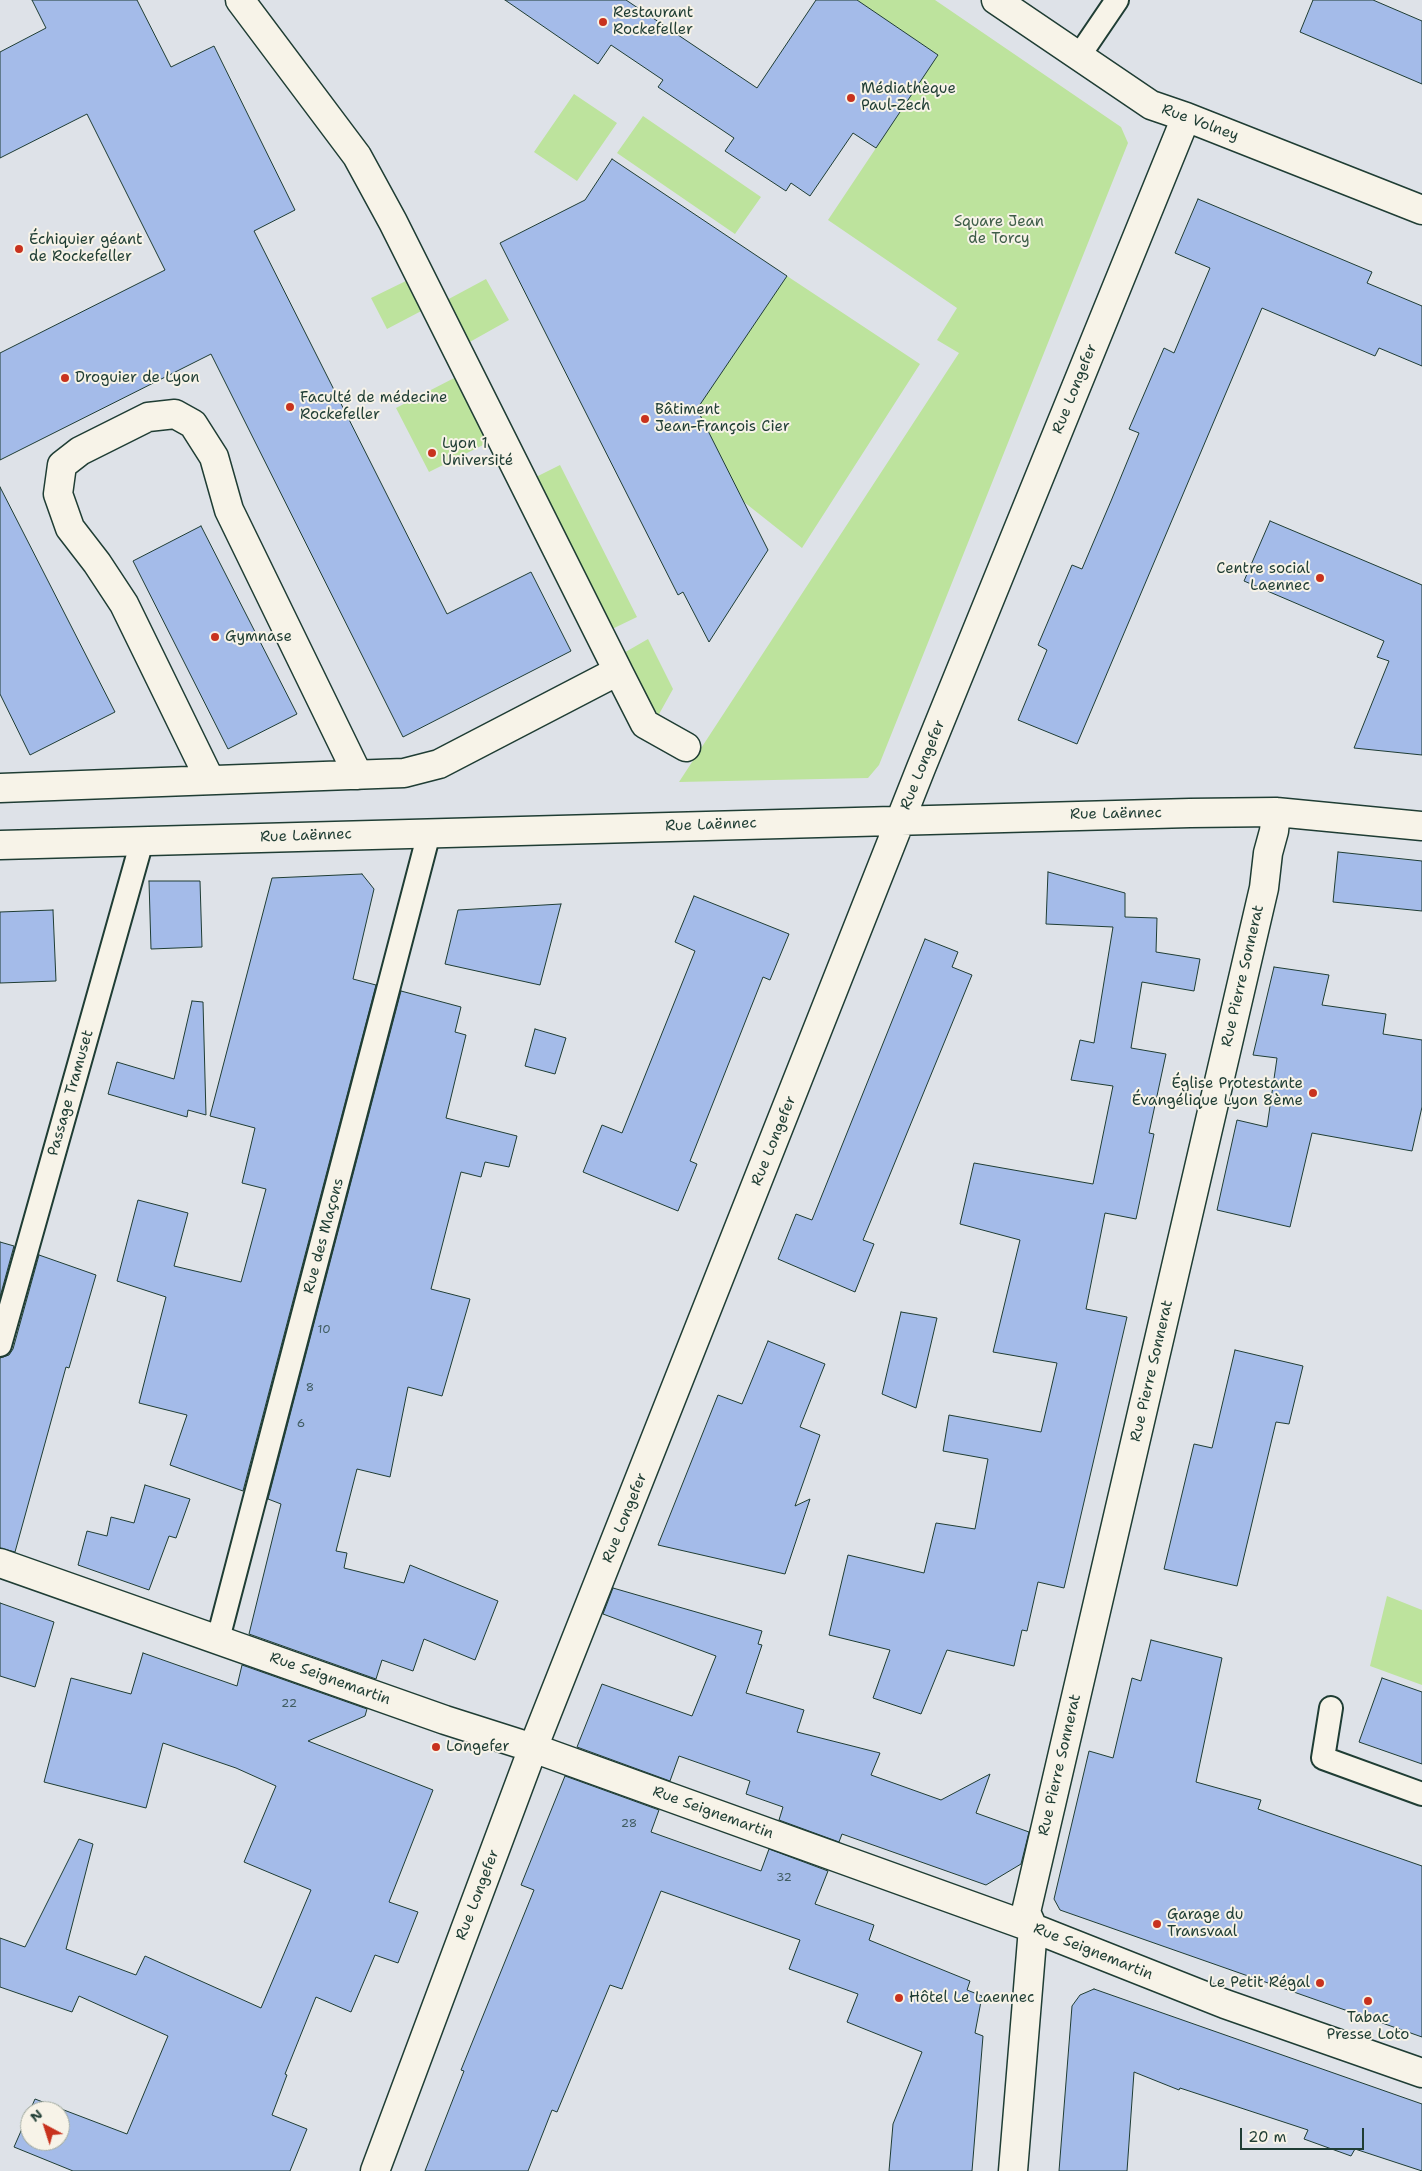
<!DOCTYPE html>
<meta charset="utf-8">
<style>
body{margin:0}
#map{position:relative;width:1422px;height:2171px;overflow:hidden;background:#dee2e8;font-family:"Shantell Sans",sans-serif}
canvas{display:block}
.north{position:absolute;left:20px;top:2101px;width:50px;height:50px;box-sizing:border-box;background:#f7f3e8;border:1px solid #a1aaa0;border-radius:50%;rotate:320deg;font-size:14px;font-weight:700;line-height:20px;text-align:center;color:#1f3d34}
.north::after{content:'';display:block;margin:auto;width:18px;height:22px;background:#c8321e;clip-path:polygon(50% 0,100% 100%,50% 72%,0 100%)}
.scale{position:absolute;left:1240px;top:2128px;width:124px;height:22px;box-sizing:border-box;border:2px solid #1f3d34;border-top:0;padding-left:6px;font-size:15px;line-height:18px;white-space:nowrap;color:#1f3d34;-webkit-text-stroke:4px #f7f3e8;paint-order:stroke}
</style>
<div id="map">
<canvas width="1422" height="2171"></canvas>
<div class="north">N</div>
<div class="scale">20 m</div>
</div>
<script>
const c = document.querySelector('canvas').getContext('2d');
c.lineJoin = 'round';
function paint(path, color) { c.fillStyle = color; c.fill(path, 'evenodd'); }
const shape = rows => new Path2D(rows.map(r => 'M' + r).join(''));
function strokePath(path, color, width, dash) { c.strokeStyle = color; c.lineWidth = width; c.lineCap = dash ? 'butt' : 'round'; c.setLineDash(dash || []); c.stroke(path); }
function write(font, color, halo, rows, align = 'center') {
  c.font = font + ' "Shantell Sans",sans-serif'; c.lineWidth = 4; c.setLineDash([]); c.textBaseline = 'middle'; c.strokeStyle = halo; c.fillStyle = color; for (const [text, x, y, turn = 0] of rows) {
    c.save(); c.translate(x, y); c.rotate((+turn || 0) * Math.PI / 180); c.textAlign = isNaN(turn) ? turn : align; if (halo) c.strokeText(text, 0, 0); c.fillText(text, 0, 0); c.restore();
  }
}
paint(shape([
 [857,0,935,0,1121,127,1128,143,879,765,868,778,679,782,959,353,937,340,957,308,828,220,938,55],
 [574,94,617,123,577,181,534,152],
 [643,116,761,197,735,234,617,153],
 [787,276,920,364,802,548,744,502,697,409],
 [412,278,427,308,387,329,371,298],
 [486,279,509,320,468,343,445,301],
 [458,376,491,441,429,472,396,408],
 [560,465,637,617,610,630,534,478],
 [648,639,673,689,658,716,622,654],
 [1387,1596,1422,1610,1422,1685,1370,1666]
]), '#bde39d');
const building = shape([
 [32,0,137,0,171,67,214,46,295,210,254,231,447,614,531,572,571,651,403,737,211,354,0,460,0,353,165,270,87,114,0,158,0,52,46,28,32,0],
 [505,0,626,0,757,88,816,0,857,0,938,55,876,148,853,133,810,196,791,183,786,191,725,151,734,138,658,87,663,80,611,45,598,64,505,0],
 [1313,0,1373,0,1422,21,1422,84,1300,32,1313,0],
 [612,159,787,276,697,409,768,550,709,642,683,592,678,595,500,243,585,200,612,159],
 [1198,199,1372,272,1367,283,1422,306,1422,366,1379,348,1375,356,1262,308,1077,744,1018,720,1047,650,1038,645,1072,565,1082,569,1111,501,1139,433,1129,429,1164,348,1174,353,1210,268,1175,253,1198,199],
 [0,487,115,712,30,755,0,694,0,487],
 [1270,521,1422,585,1422,755,1354,748,1389,661,1377,657,1384,641,1244,581,1270,521],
 [201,526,297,714,228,749,133,561,201,526],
 [1338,852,1422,861,1422,911,1333,902,1338,852],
 [1048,872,1125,893,1125,917,1157,918,1156,952,1200,959,1194,991,1142,982,1131,1048,1166,1054,1149,1133,1154,1134,1136,1219,1105,1213,1086,1309,1127,1317,1064,1588,1038,1582,1027,1631,1022,1630,1014,1666,947,1650,921,1714,873,1698,890,1650,829,1635,848,1555,924,1573,936,1523,975,1529,988,1459,943,1451,949,1415,1041,1432,1057,1363,993,1352,1020,1240,960,1224,974,1163,1093,1184,1113,1086,1071,1080,1080,1040,1094,1043,1113,927,1046,924,1048,872],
 [362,874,374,889,353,979,376,985,243,1491,170,1465,187,1415,139,1403,166,1297,117,1281,138,1200,188,1213,174,1266,241,1282,266,1189,242,1183,255,1128,210,1116,272,878,362,874],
 [149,881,200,881,202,947,151,949,149,881],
 [694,896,789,934,770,980,763,977,690,1161,697,1164,678,1211,583,1172,602,1125,622,1133,695,951,675,942,694,896],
 [561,904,540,985,445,964,458,910,561,904],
 [53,910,56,981,0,983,0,912,53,910],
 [925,939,958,952,952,967,972,975,863,1240,874,1244,855,1292,778,1259,796,1214,812,1220,925,939],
 [1274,967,1329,975,1322,1005,1386,1014,1383,1034,1422,1040,1422,1107,1412,1151,1312,1133,1290,1227,1217,1210,1237,1120,1267,1127,1277,1058,1253,1055,1274,967],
 [401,991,461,1007,455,1032,466,1035,446,1118,517,1136,509,1167,485,1162,481,1177,461,1172,431,1289,470,1299,442,1396,408,1387,390,1477,357,1469,336,1551,347,1553,344,1568,404,1583,410,1565,498,1601,475,1660,424,1639,413,1671,382,1660,376,1679,249,1634,281,1504,268,1499,401,991],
 [192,1001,203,1002,206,1115,188,1110,187,1117,108,1094,117,1062,174,1079,192,1001],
 [535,1029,566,1038,555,1074,525,1066,535,1029],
 [0,1242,14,1246,0,1297,0,1242],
 [39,1255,96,1275,69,1368,66,1367,15,1552,0,1548,0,1358,9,1355,13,1349,39,1255],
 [901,1312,937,1318,916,1408,882,1394,901,1312],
 [768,1341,825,1364,800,1427,820,1435,795,1506,810,1499,785,1574,658,1545,718,1395,742,1404,768,1341],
 [1235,1350,1303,1366,1289,1424,1276,1422,1237,1586,1164,1569,1194,1444,1212,1448,1235,1350],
 [145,1485,190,1499,176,1538,169,1536,149,1590,78,1565,87,1531,107,1536,111,1517,134,1523,145,1485],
 [613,1588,762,1631,758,1644,762,1645,746,1693,804,1710,797,1732,880,1753,871,1775,941,1800,990,1774,976,1813,1029,1832,1021,1864,986,1885,842,1834,839,1842,779,1820,783,1807,746,1794,750,1781,679,1756,670,1781,577,1747,602,1684,692,1716,716,1656,603,1614,613,1588],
 [0,1603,54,1622,35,1687,0,1676,0,1603],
 [1151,1640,1222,1658,1196,1782,1261,1800,1258,1809,1422,1866,1422,2037,1060,1910,1054,1899,1089,1751,1113,1758,1132,1678,1141,1681,1151,1640],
 [143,1653,237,1686,242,1665,367,1709,365,1716,308,1741,433,1790,389,1902,418,1912,398,1963,375,1955,351,2012,316,1997,285,2074,287,2075,272,2115,307,2129,290,2171,73,2171,14,2147,35,2099,127,2134,168,2036,79,1996,72,2012,0,1987,0,1938,25,1947,79,1839,93,1844,66,1949,136,1975,145,1956,261,2008,311,1890,244,1862,276,1786,236,1768,163,1743,146,1808,44,1782,71,1678,131,1694,143,1653],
 [30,2111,60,2111,60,2141,30,2141,30,2111],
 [1382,1678,1422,1692,1422,1764,1359,1742,1382,1678],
 [565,1776,659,1810,651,1832,724,1858,761,1871,769,1849,828,1871,815,1904,874,1925,869,1940,970,1981,967,1990,982,1996,975,2033,983,2036,972,2171,889,2171,893,2124,922,2052,847,2022,858,1994,789,1969,800,1940,661,1891,622,1989,610,1985,557,2112,552,2110,528,2171,425,2171,464,2071,461,2070,534,1890,521,1885,565,1776],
 [1094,1989,1422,2104,1422,2171,1355,2149,1351,2156,1304,2139,1308,2130,1180,2088,1179,2090,1134,2072,1127,2171,1059,2171,1072,2006,1080,1995,1094,1989]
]);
paint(building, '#a4bbe9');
strokePath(building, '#1f3d34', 1);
const service = shape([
 [1079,56,1117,0],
 [0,1345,142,841],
 [218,1639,429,833],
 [1331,1708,1323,1758,1422,1794]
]);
const minor = shape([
 [240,0,357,156,393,222,618,671],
 [996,0,1151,105,1186,117,1422,210],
 [210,780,124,604,97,563,70,528,58,494,62,465,80,451,148,417,175,414,193,424,214,457,229,510,358,775],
 [0,788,404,773,439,764,618,671,645,724,686,747],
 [0,845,1190,813,1276,812,1422,826],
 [0,1563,445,1720,533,1748,1033,1928,1225,2004,1422,2073],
 [375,2171,533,1748,921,768,1186,117],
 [1013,2171,1033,1928,1026,1912,1264,888,1268,853,1274,831,1276,812]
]);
strokePath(service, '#1f3d34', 26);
strokePath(minor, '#1f3d34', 31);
strokePath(service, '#f7f3e8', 22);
strokePath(minor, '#f7f3e8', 28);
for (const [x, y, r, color] of [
 [603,22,5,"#c8321e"],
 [851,98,5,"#c8321e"],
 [19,249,5,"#c8321e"],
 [65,378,5,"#c8321e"],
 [290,407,5,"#c8321e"],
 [645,419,5,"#c8321e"],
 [432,453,5,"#c8321e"],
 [1320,578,5,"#c8321e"],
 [215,637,5,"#c8321e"],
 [1313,1093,5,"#c8321e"],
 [436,1747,5,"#c8321e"],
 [1157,1924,5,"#c8321e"],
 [1320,1983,5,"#c8321e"],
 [899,1998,5,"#c8321e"],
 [1368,2001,5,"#c8321e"]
]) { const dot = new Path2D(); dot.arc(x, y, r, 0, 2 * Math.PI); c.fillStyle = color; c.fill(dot); strokePath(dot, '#f7f3e8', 2); }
write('12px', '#405c61', null, [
 ["10",324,1330],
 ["8",310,1388],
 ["6",301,1424],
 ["22",289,1704],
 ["28",629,1824],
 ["32",784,1878]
]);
write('15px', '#1f3d34', '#f7f3e8', [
 ["Restaurant",613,13],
 ["Rockefeller",613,30],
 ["Médiathèque",861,89],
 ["Paul-Zech",861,106],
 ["Échiquier géant",29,240],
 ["de Rockefeller",29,257],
 ["Droguier de Lyon",75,378],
 ["Faculté de médecine",300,398],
 ["Rockefeller",300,415],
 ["Bâtiment",655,410],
 ["Jean-François Cier",655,427],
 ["Lyon 1",442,444],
 ["Université",442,461],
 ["Centre social",1310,569,"right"],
 ["Laennec",1310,586,"right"],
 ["Gymnase",225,637],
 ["Église Protestante",1303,1084,"right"],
 ["Évangélique Lyon 8ème",1303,1101,"right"],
 ["Longefer",446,1747],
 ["Garage du",1167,1915],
 ["Transvaal",1167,1932],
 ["Le Petit Régal",1310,1983,"right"],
 ["Hôtel Le Laennec",909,1998],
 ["Tabac",1368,2018,"center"],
 ["Presse Loto",1368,2035,"center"]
], 'left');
write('15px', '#1f3d34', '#f7f3e8', [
 ["Rue Volney",1200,123,20],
 ["Rue Longefer",1075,389,-68],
 ["Rue Longefer",923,765,-68],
 ["Rue Laënnec",1116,814,-1],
 ["Rue Laënnec",711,825,-2],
 ["Rue Laënnec",306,836,-2],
 ["Rue Pierre Sonnerat",1243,976,-77],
 ["Passage Tramuset",71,1093,-74],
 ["Rue Longefer",774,1141,-68],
 ["Rue des Maçons",324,1236,-75],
 ["Rue Pierre Sonnerat",1152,1371,-77],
 ["Rue Longefer",625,1518,-68],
 ["Rue Seignemartin",330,1679,20],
 ["Rue Pierre Sonnerat",1060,1765,-77],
 ["Rue Seignemartin",713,1813,20],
 ["Rue Longefer",478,1895,-69],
 ["Rue Seignemartin",1093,1952,22]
]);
write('15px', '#3f5e49', '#f7f3e8', [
 ["Square Jean",999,222],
 ["de Torcy",999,239]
]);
</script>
